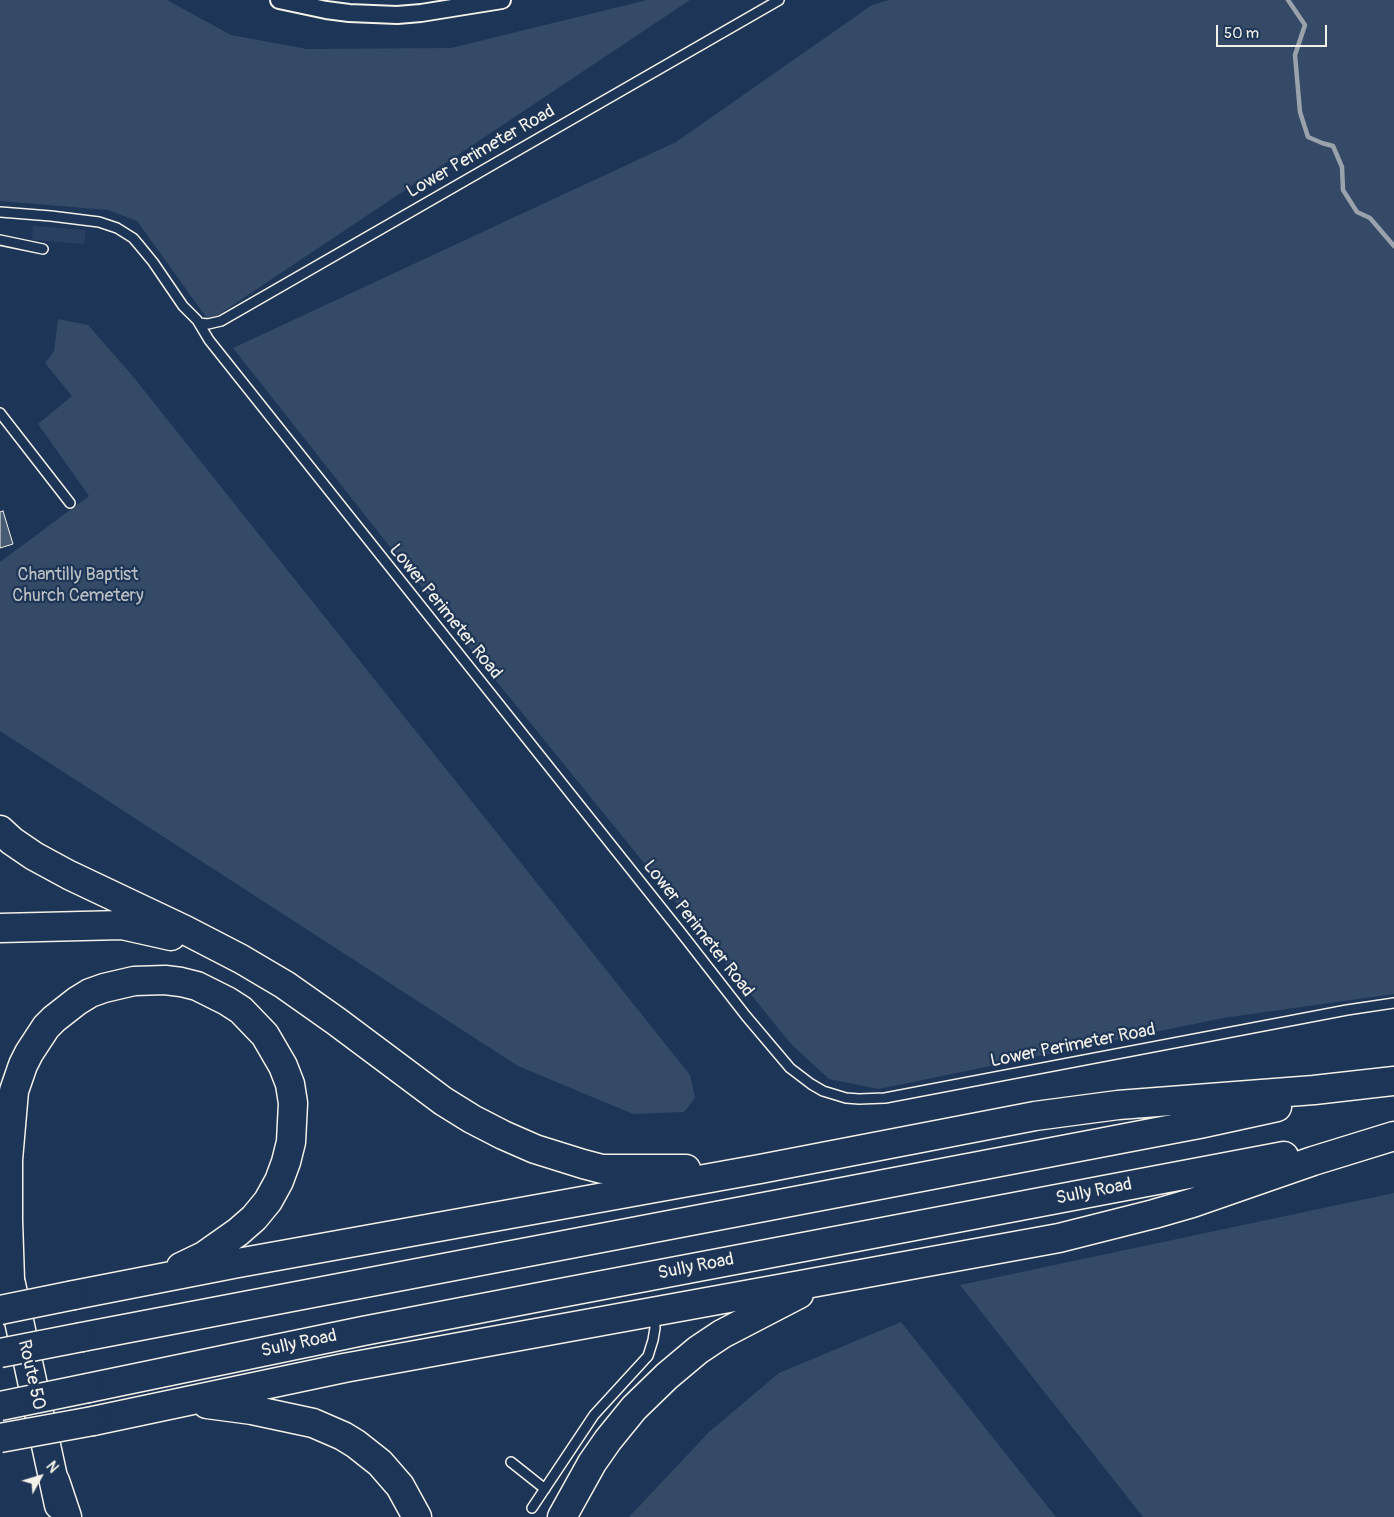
<!DOCTYPE html>
<style>
body{margin:0}
#map{position:relative;width:1394px;height:1517px;overflow:hidden;background:#1d3557;font-family:Pangolin,sans-serif}
canvas{display:block}
.north{position:absolute;left:15px;top:1452px;width:50px;height:50px;-webkit-text-stroke:4px #1d3557;paint-order:stroke;rotate:51deg;font-size:14px;font-weight:700;line-height:20px;text-align:center;color:#f4f1e8}
.north::after{content:'';display:block;margin:auto;width:18px;height:22px;background:#f4f1e8;clip-path:polygon(50% 0,100% 100%,50% 72%,0 100%)}
.scale{position:absolute;left:1216px;top:25px;width:111px;height:22px;box-sizing:border-box;border:2px solid #f4f1e8;border-top:0;padding-left:6px;font-size:15px;line-height:18px;white-space:nowrap;color:#f4f1e8;-webkit-text-stroke:4px #1d3557;paint-order:stroke}
</style>
<div id="map">
<canvas width="1394" height="1517"></canvas>
<div class="north">N</div>
<div class="scale">50 m</div>
</div>
<script>
const c = document.querySelector('canvas').getContext('2d');
c.lineJoin = 'round';
function paint(path, color) { c.fillStyle = color; c.fill(path, 'evenodd'); }
const shape = rows => new Path2D(rows.map(r => 'M' + r).join(''));
function strokePath(path, color, width, dash) { c.strokeStyle = color; c.lineWidth = width; c.lineCap = dash ? 'butt' : 'round'; c.setLineDash(dash || []); c.stroke(path); }
function write(font, color, halo, rows, align = 'center') {
  c.font = font + ' Pangolin,sans-serif'; c.lineWidth = 4.5; c.setLineDash([]); c.textBaseline = 'middle'; c.strokeStyle = halo; c.fillStyle = color; for (const [text, x, y, turn = 0] of rows) {
    c.save(); c.translate(x, y); c.rotate((+turn || 0) * Math.PI / 180); c.textAlign = isNaN(turn) ? turn : align; if (halo) c.strokeText(text, 0, 0); c.fillText(text, 0, 0); c.restore();
  }
}
paint(shape([
 [33,226,86,230,84,244,32,240]
]), '#2a4060');
paint(shape([
 [0,0,167,0,231,35,307,49,451,48,647,0,690,0,209,321,137,221,108,210,0,201],
 [889,0,1394,0,1394,994,1223,1018,879,1089,829,1079,791,1044,476,656,233,348,676,142,872,5],
 [58,319,88,325,131,374,690,1075,695,1098,684,1112,633,1114,518,1066,0,731,0,562,89,496,38,424,72,396,45,363,54,351],
 [1394,1193,1394,1517,1143,1517,960,1285],
 [901,1322,1056,1517,629,1517,709,1432,779,1373]
]), '#354a67');
strokePath(shape([
 [1288,0,1305,25,1295,55,1300,112,1308,137,1322,143,1333,146,1342,167,1343,190,1357,212,1370,218,1394,246]
]), '#9aa2ab', 4.5);
const building = shape([
 [3,511,13,544,0,548,0,512,3,511]
]);
paint(building, '#485b74');
strokePath(building, '#f4f1e8', 1);
const service = shape([
 [0,212,51,216,99,222,117,228,133,238,139,245,153,262,183,306,197,320,209,340,679,930,746,1016,790,1068,811,1084,823,1091,846,1098,859,1099,885,1098,1347,1010,1394,1003],
 [0,240,43,249],
 [197,320,199,323,208,324,221,321,779,0],
 [0,413,70,503],
 [511,1462,545,1489],
 [532,1508,594,1415,648,1356,653,1340,655,1328,654,1315]
]);
const minor = shape([
 [279,0,326,10,349,13,397,15,421,13,502,0]
]);
const trunk = shape([
 [11,1284,59,1505]
]);
const motorway = shape([
 [0,830,12,841,34,856,69,875,185,930,241,959,285,985,336,1021,443,1101,472,1119,503,1135,535,1149,583,1164,602,1169,686,1169],
 [0,928,122,925,171,936],
 [10,1280,8,1220,8,1160,14,1091,23,1065,29,1053,46,1027,54,1019,77,1001,90,993,104,988,134,981,165,980,181,982,197,986,227,1001,241,1010,265,1035,283,1066,290,1084,293,1103,291,1142,286,1162,279,1181,268,1201,254,1218,238,1232,204,1256,181,1267],
 [74,1295,238,1263,760,1169,1035,1116,1118,1105,1314,1090,1394,1081],
 [82,1337,1199,1124,1277,1107],
 [88,1388,363,1331,550,1295,1284,1156],
 [207,1404,252,1410,313,1423,343,1436,356,1444,380,1463,400,1486,417,1517],
 [93,1421,344,1368,1059,1238,1154,1214,1192,1203,1313,1161,1394,1136],
 [55,1481,67,1517],
 [562,1517,592,1463,608,1440,634,1408,667,1376,698,1350,722,1334,799,1294]
]);
strokePath(service, '#f4f1e8', 12);
strokePath(minor, '#f4f1e8', 20);
strokePath(trunk, '#f4f1e8', 31);
strokePath(motorway, '#f4f1e8', 31);
strokePath(service, '#1d3557', 9);
strokePath(minor, '#1d3557', 16);
strokePath(trunk, '#1d3557', 28);
strokePath(motorway, '#1d3557', 28);
const motorwayBridge = shape([
 [0,1310,74,1295],
 [0,1353,82,1337],
 [0,1406,88,1388],
 [0,1438,93,1421]
]);
strokePath(motorwayBridge, '#f4f1e8', 31, []);
strokePath(motorwayBridge, '#1d3557', 28);
write('18px', '#f4f1e8', '#1d3557', [
 ["Lower Perimeter Road",481,152,-30],
 ["Lower Perimeter Road",445,612,51],
 ["Lower Perimeter Road",698,929,52],
 ["Lower Perimeter Road",1073,1046,-11],
 ["Sully Road",1094,1192,-11],
 ["Sully Road",696,1267,-11],
 ["Sully Road",299,1344,-12],
 ["Route 50",31,1375,77]
]);
write('18px', '#bbbfc1', '#1d3557', [
 ["Chantilly Baptist",78,575],
 ["Church Cemetery",78,596]
]);
</script>
